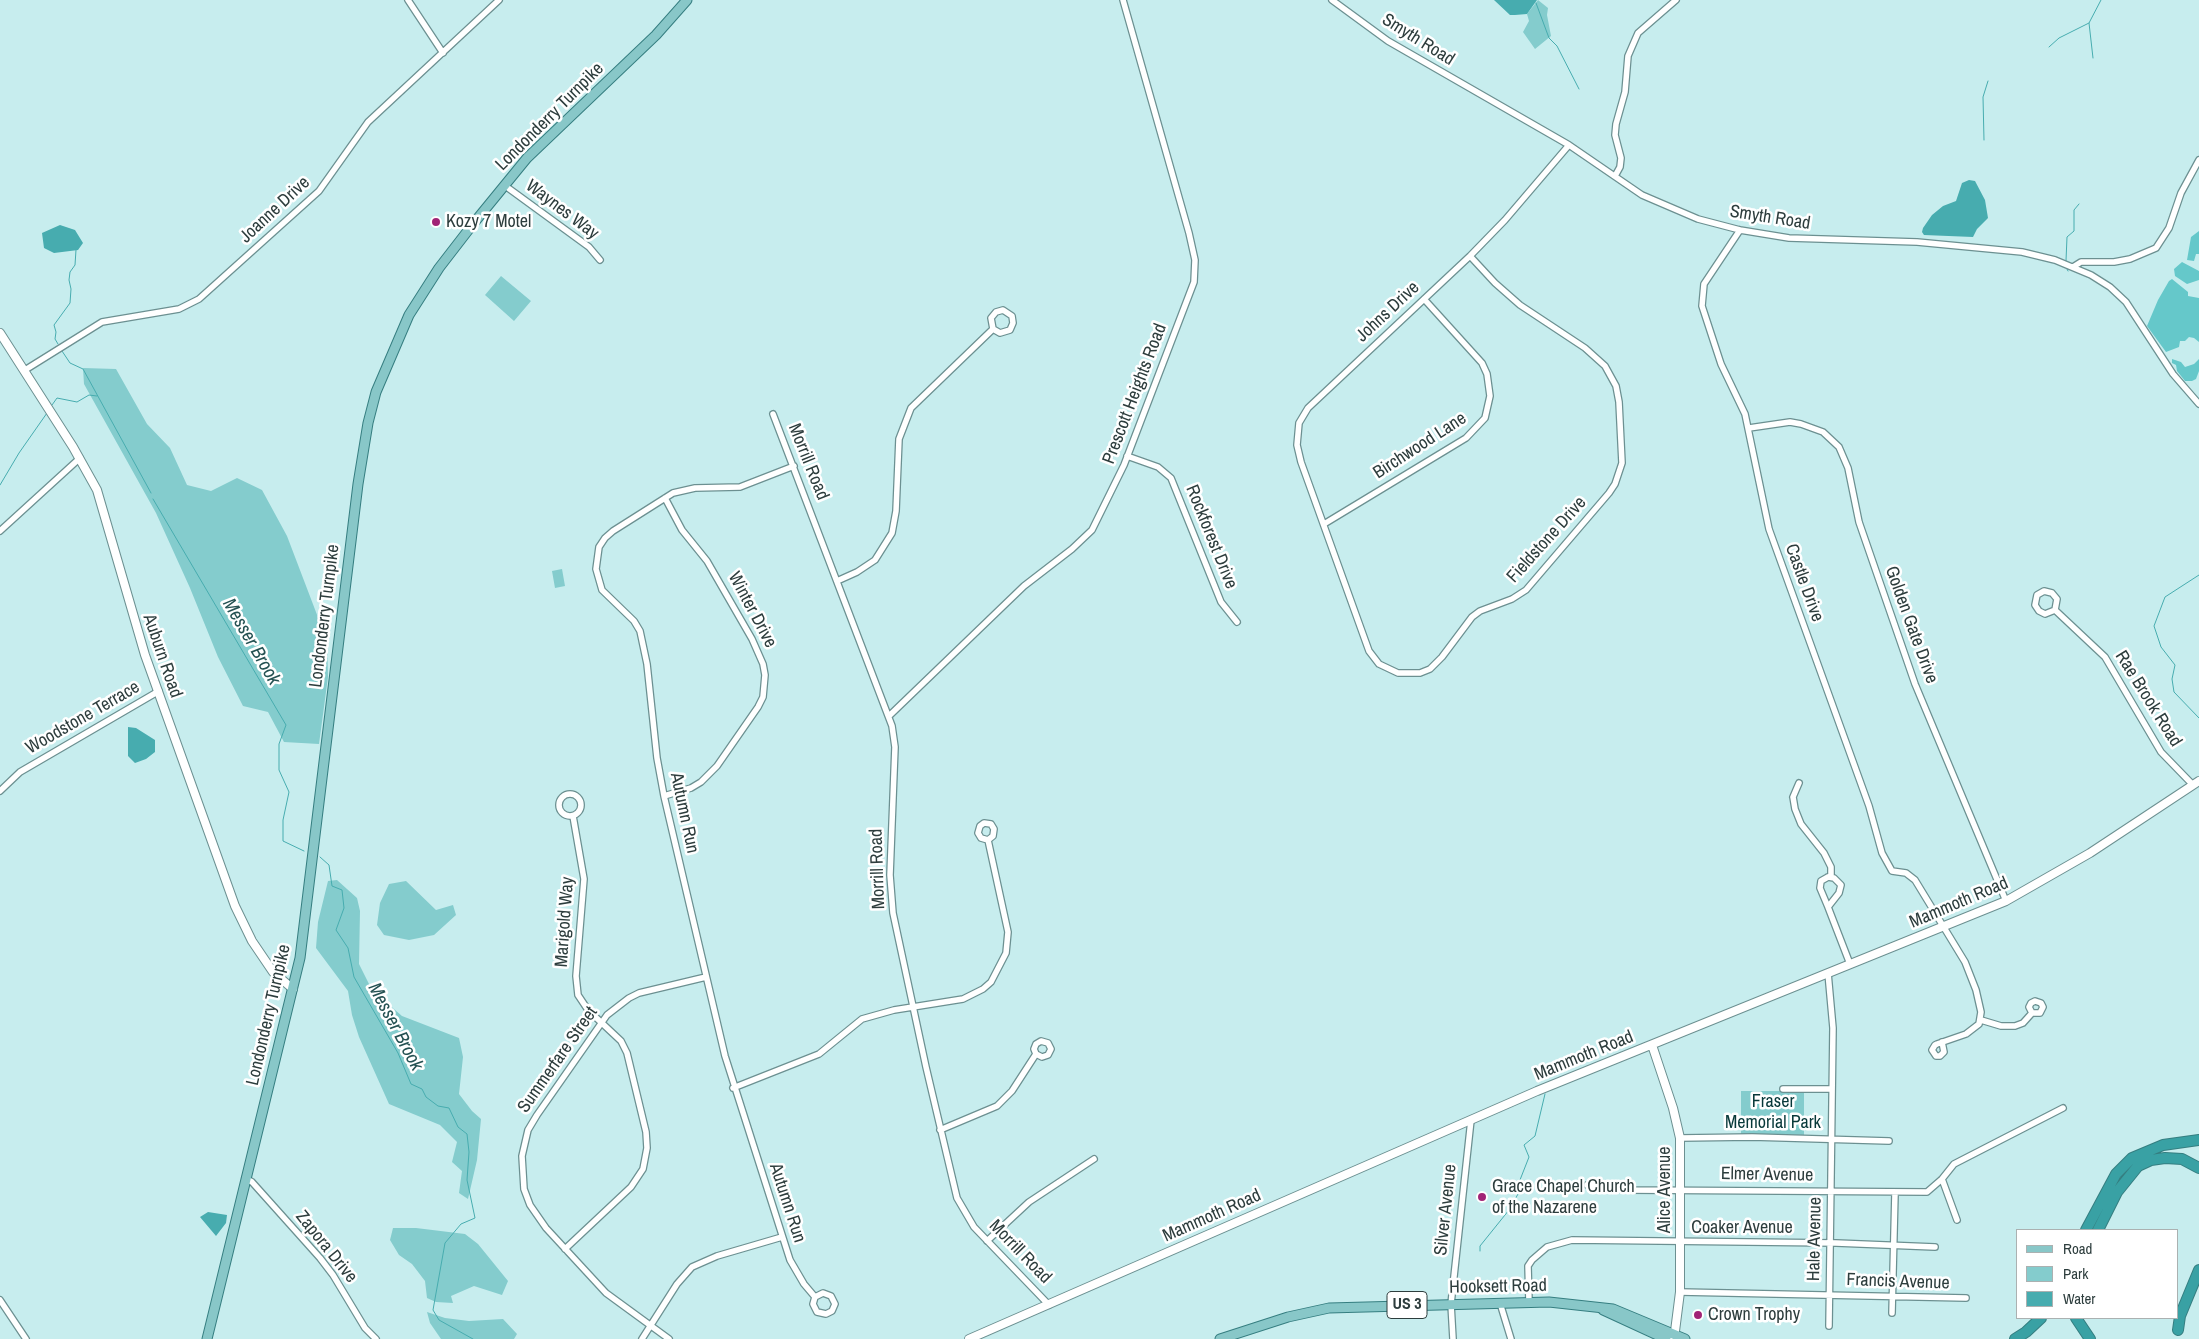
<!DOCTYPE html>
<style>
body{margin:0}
#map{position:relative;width:2199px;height:1339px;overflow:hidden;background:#c7edee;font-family:"Archivo Narrow",sans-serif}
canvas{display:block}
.legend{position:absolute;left:2016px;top:1229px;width:162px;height:90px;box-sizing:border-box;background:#fff;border:1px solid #abb1b1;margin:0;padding:6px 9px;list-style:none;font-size:15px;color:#2d3d3d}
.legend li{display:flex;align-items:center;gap:10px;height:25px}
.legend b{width:25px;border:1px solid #abb1b1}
</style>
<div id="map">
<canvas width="2199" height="1339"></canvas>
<ul class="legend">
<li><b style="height:6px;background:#88c7c8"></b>Road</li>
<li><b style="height:14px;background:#84cccd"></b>Park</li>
<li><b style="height:14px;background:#47acaf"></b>Water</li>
</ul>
</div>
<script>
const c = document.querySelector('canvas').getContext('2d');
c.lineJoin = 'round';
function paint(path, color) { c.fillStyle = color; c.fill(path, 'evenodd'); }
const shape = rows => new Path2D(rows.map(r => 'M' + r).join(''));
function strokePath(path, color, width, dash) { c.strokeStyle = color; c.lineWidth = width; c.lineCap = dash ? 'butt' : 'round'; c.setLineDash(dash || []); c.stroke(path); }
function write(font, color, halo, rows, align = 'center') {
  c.font = font + ' "Archivo Narrow",sans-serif'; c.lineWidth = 5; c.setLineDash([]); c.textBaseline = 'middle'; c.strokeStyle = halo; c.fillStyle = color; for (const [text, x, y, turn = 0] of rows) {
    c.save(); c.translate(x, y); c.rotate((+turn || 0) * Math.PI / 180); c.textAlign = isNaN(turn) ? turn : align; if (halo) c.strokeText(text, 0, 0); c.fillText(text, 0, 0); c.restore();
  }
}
paint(shape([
 [1538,0,1548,8,1547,15,1551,36,1535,49,1523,32,1529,21,1527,14],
 [501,276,531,301,514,321,485,295],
 [83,368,116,369,147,424,170,448,187,485,211,491,237,478,262,490,287,536,327,641,328,677,319,744,284,742,268,712,243,706,218,657,190,588,156,513,84,384],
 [562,569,565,586,555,588,552,571],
 [337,880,357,898,360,911,359,964,372,990,402,1016,459,1038,463,1057,459,1094,472,1111,481,1119,477,1160,468,1199,459,1193,462,1171,452,1162,457,1142,440,1125,389,1104,359,1037,352,1015,348,991,316,948,318,922,328,881],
 [406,881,436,910,453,905,456,915,434,935,409,940,384,935,377,925,380,903,389,884],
 [1741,1091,1804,1091,1804,1135,1741,1134],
 [393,1228,416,1228,465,1234,478,1244,508,1281,502,1295,474,1286,451,1296,453,1303,436,1302,427,1298,425,1281,412,1264,399,1255,390,1240],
 [427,1312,445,1318,469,1321,503,1319,517,1334,514,1339,441,1339,430,1323]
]), '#84cccd');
paint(shape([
 [2199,231,2199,254,2196,254,2194,261,2187,260,2191,237],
 [2182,262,2199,271,2199,280,2187,284,2175,276,2174,269],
 [2172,279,2188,292,2188,296,2199,298,2199,342,2194,338,2189,337,2185,341,2180,341,2179,347,2166,352,2147,326,2158,300,2169,281],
 [2172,359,2181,362,2185,367,2194,364,2199,359,2199,371,2196,379,2192,381,2185,381,2177,371,2176,365,2172,363]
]), '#65c8ca');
paint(shape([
 [1494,0,1537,0,1527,14,1515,15,1510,15],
 [1969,180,1975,181,1985,200,1988,218,1977,229,1973,237,1924,235,1922,232,1923,228,1932,215,1943,206,1956,201,1962,183],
 [60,225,75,230,83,243,78,250,54,253,44,248,42,233],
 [128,727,136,728,155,740,155,752,146,759,135,763,128,756],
 [208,1212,227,1215,226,1223,216,1236,200,1217]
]), '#47acaf');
strokePath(shape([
 [1536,3,1549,38,1557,46,1579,89],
 [2049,47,2059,38,2089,23],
 [2093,58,2089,23,2101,0],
 [1984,140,1983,97,1988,81],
 [2066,261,2067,237,2074,231,2074,210,2079,204],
 [2067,269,2068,271],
 [58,344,55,339,56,332,54,325,70,303,71,289,69,280,70,272,75,265,76,250],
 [62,351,70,363,83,369,151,493],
 [52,405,57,398,77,402,89,395,97,396],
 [0,485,19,453,47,413],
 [153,499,286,725,279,744,279,770,289,792,283,820,283,841,304,851],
 [2199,575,2165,597,2154,626,2161,647,2175,665,2172,679,2174,692,2199,718],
 [320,857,329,865,332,886,342,890,344,908,336,930,348,948,354,977,398,1053,411,1084,422,1089,426,1097,438,1106,449,1108,458,1127,467,1134,469,1152,467,1180,475,1218,461,1224,445,1243,433,1310,439,1320,473,1339],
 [1480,1251,1480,1246,1509,1210,1518,1194,1518,1185,1529,1157,1524,1145,1535,1136,1545,1094]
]), '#47acaf', 1);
const street = shape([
 [408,0,443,53],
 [1332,0,1388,41,1569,145,1642,195,1698,219,1740,230,1789,238,1917,242,2022,252,2055,260,2091,275,2110,287,2126,302,2173,374,2199,404],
 [1615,176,1620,167,1621,158,1615,135,1616,124,1625,92,1628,56,1638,33,1676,0],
 [504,185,589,247,600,260],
 [1740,230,1704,284,1702,306,1721,364,1745,414,1769,529,1869,806,1882,853,1892,871,1906,873,1915,880,1965,962,1976,990,1981,1012,1979,1024,1966,1034,1937,1044,1935,1045,1932,1050,1936,1056,1940,1056,1944,1052,1942,1042],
 [1470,256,1495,283,1520,305,1585,348,1605,366,1616,386,1619,402,1622,463,1615,484,1609,493,1526,590,1512,599,1480,611,1472,617,1442,657,1430,669,1420,673,1398,673,1379,664,1369,651,1301,462,1297,445,1299,423,1308,408,1470,256,1505,220,1569,145],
 [2073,267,2081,262,2114,262,2130,259,2156,248,2169,228,2181,193,2199,160],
 [25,370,102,322,179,309,199,299,319,191,368,122,499,0],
 [773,414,892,726,895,747,890,875,893,913,926,1067,957,1198,974,1227,1049,1305],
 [1749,428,1790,422,1801,424,1823,432,1839,447,1848,468,1859,522,1915,684,2006,901],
 [1127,456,1158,467,1171,478,1221,602,1237,622],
 [794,466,740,487,695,488,673,493,613,531,605,538,599,547,596,569,602,590,634,621,640,631,647,664,657,758,664,796,725,1056,790,1260,804,1284,815,1297,823,1293,831,1296,835,1304,832,1311,826,1314,817,1312,813,1304,815,1297],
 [1324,524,1466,438,1485,418,1490,396,1487,374,1482,363,1424,299],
 [0,531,80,458],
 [837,581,857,572,875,560,892,533,896,511,899,439,911,408,993,329,1000,333,1010,330,1013,323,1012,316,1003,310,996,312,991,318,993,329],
 [2055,610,2057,599,2052,593,2044,591,2037,595,2035,605,2039,611,2045,614,2055,610,2105,657,2161,752,2193,785],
 [889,716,1024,586,1072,549,1092,530,1124,465,1194,282,1195,260,1189,233,1123,0],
 [0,791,20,772,159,691],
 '559 805a11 11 0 1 1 22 0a11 11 0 1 1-22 0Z',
 [664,796,691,788,701,782,717,766,758,707,763,697,765,675,763,664,752,639,707,561,682,530,665,498],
 [1793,797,1799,783,1793,797,1795,809,1801,824,1824,853,1831,867,1831,877],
 [1828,877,1834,878,1841,885,1839,893,1828,907,1820,888,1821,881,1828,877],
 [1828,907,1850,964],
 [1828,973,1833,1028,1829,1326],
 [1981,1020,2001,1026,2015,1026,2023,1023,2032,1013,2040,1013,2043,1007,2041,1003,2035,1001,2031,1003,2029,1007,2032,1013],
 [733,1088,819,1054,862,1019,894,1010,963,999,983,989,991,982,1006,953,1008,932,988,840,993,836,994,829,991,824,984,823,980,826,978,833,981,838,988,840],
 [1783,1089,1832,1089],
 [940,1130,997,1106,1012,1091,1036,1054,1034,1049,1036,1044,1041,1041,1048,1043,1051,1049,1048,1055,1042,1057,1036,1054],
 [1680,1138,1752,1137,1889,1141],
 [245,1178,252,1182,320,1258,333,1275,365,1328,376,1339],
 [1942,1179,1957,1220],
 [1587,1185,1627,1190,1927,1192,1942,1179,1954,1164,2063,1108],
 [987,1241,1029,1202,1094,1159],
 [565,1249,631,1187,643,1169,647,1148,646,1132,627,1053,621,1041,588,1010,578,995,576,976,584,879,573,816],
 [1680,1292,1966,1298],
 [0,1300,26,1339],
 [1529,1302,1528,1266,1532,1260,1547,1247,1572,1240,1836,1243,1935,1247],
 [1500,1303,1511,1339],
 [1892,1313,1895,1193],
 [642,1339,677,1284,692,1267,717,1256,782,1237],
 [669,1339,606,1293,546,1228,530,1205,524,1189,522,1156,528,1130,537,1115,607,1015,629,998,639,993,706,977],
 [1453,1339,1451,1304,1471,1120]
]);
const secondary = shape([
 [0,333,73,447,97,490,145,655,235,906,252,941,273,972,293,989],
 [1652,1045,1673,1108,1680,1138,1680,1292,1674,1339],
 [969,1339,1537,1091,2006,901,2090,853,2199,781]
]);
const primary = shape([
 [1603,1310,1666,1339],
 [207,1339,300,958,358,484,368,423,376,392,409,315,439,268,473,224,527,158,656,35,687,0],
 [1220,1339,1288,1317,1329,1308,1549,1302,1613,1309,1685,1339]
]);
const highway = shape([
 [2086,1230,2116,1174,2132,1158,2163,1145,2199,1140],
 [2098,1230,2117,1192,2138,1166,2151,1160,2165,1158,2182,1159,2199,1168],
 [2076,1318,2090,1339],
 [2178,1330,2180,1316,2199,1270],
 [2015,1339,2026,1332,2041,1318]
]);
strokePath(street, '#6c9091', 8);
strokePath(secondary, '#6c9091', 10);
strokePath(primary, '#357e80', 11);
strokePath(highway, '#357e80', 12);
strokePath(street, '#fff', 5.5);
strokePath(secondary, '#fff', 8);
strokePath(primary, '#88c7c8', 9);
strokePath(highway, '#39a1a4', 10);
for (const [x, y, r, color] of [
 [436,222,5,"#a12376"],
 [1482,1197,5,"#a12376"],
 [1698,1315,5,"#a12376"]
]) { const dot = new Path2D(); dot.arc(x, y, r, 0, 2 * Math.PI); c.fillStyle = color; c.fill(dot); strokePath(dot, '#fff', 2); }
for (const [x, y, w] of [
 [1407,1305,40]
]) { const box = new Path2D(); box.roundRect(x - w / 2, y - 13.5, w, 27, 4); c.fillStyle = '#fff'; c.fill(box); strokePath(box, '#2d3d3d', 1); }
write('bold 16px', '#2d3d3d', null, [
 ["US 3",1407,1305]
]);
write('18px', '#2d3d3d', '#fff', [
 ["Smyth Road",1418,40,32],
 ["Londonderry Turnpike",550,117,-45],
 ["Joanne Drive",275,210,-43],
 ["Waynes Way",562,210,37],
 ["Smyth Road",1770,218,9],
 ["Johns Drive",1388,312,-43],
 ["Prescott Heights Road",1135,394,-69],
 ["Birchwood Lane",1420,446,-33],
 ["Morrill Road",808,462,68],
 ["Rockforest Drive",1211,537,68],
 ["Fieldstone Drive",1547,540,-48],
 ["Castle Drive",1804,583,70],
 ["Winter Drive",752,610,62],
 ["Londonderry Turnpike",325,616,-83],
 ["Golden Gate Drive",1911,625,70],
 ["Auburn Road",162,656,71],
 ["Rae Brook Road",2148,699,58],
 ["Woodstone Terrace",83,718,-30],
 ["Autumn Run",684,813,78],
 ["Morrill Road",878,869,-92],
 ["Mammoth Road",1959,903,-23],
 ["Marigold Way",565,922,-86],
 ["Londonderry Turnpike",269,1015,-77],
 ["Mammoth Road",1584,1056,-22],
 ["Summerfare Street",558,1060,-55],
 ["Elmer Avenue",1767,1175,1],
 ["Alice Avenue",1665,1190,-90],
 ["Autumn Run",787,1203,72],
 ["Silver Avenue",1446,1210,-84],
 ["Mammoth Road",1212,1216,-24],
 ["Coaker Avenue",1742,1228],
 ["Hale Avenue",1815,1239,-89],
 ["Zapora Drive",326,1247,51],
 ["Morrill Road",1020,1252,46],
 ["Francis Avenue",1898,1282,2],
 ["Hooksett Road",1498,1287,-1]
]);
write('18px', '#2d3d3d', '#fff', [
 ["Kozy 7 Motel",446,222],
 ["Grace Chapel Church",1492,1187],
 ["of the Nazarene",1492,1208],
 ["Crown Trophy",1708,1315]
], 'left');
write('18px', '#073839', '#fff', [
 ["Fraser",1773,1102],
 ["Memorial Park",1773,1123]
]);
write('italic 19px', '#255253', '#fff', [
 ["Messer Brook",251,642,60],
 ["Messer Brook",395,1027,62]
]);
</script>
